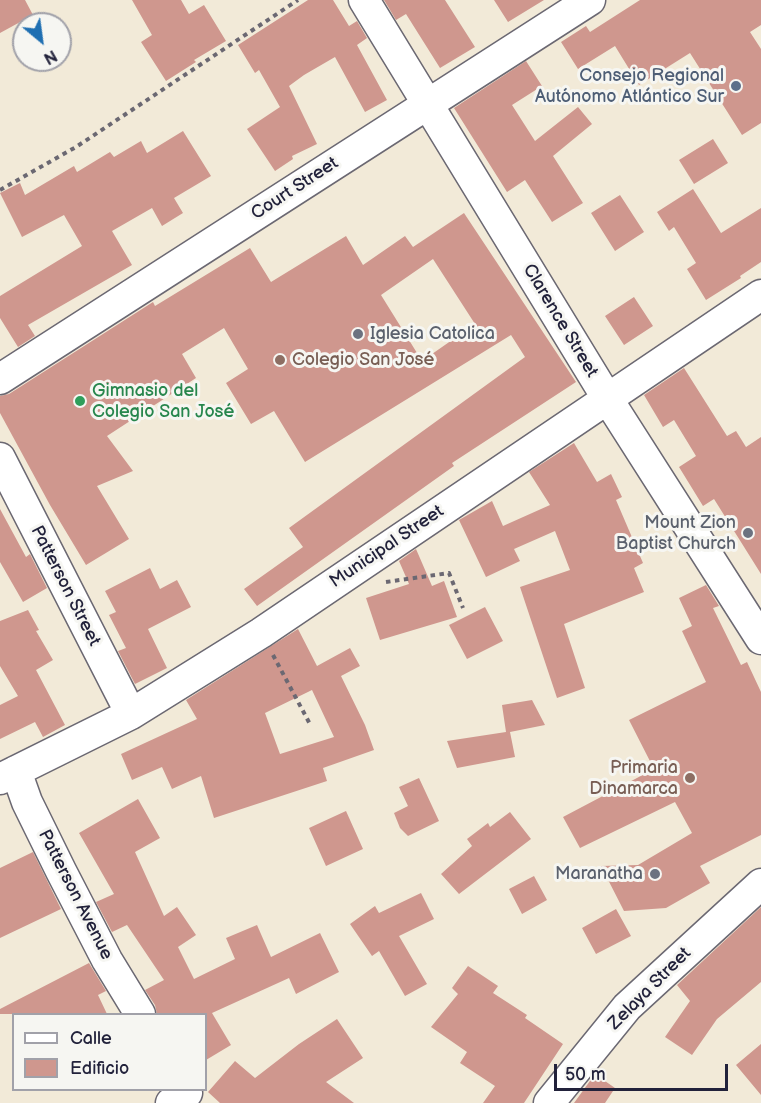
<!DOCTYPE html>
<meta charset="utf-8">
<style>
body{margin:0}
#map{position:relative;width:761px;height:1103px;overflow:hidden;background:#f2ead8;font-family:"Balsamiq Sans",sans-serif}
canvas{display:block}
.legend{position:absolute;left:12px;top:1013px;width:195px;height:78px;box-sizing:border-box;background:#f6f6f2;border:2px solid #a1a1a9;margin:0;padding:8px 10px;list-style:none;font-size:18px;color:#22223b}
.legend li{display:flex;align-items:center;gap:12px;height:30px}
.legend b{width:30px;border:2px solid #a1a1a9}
.north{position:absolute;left:12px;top:12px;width:60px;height:60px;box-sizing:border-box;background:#f6f6f2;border:2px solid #a1a1a9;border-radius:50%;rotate:151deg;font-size:16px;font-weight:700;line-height:24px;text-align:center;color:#22223b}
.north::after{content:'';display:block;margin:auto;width:21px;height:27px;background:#1f6fb2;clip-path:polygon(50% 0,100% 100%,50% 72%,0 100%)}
.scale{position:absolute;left:554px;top:1064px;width:174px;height:27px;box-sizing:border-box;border:3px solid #22223b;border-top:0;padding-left:8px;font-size:18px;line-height:21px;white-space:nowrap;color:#22223b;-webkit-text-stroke:4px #f6f6f2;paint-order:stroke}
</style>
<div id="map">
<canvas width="761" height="1103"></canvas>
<ul class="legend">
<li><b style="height:8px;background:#fff"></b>Calle</li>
<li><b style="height:16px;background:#cf978e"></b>Edificio</li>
</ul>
<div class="north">N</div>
<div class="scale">50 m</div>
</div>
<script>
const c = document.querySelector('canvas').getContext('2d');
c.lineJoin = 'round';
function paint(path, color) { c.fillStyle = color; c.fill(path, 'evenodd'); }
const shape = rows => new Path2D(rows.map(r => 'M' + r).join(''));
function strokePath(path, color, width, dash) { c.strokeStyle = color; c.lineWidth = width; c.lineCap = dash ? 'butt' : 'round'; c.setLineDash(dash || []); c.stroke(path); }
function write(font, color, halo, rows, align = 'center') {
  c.font = font + ' "Balsamiq Sans",sans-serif'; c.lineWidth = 6; c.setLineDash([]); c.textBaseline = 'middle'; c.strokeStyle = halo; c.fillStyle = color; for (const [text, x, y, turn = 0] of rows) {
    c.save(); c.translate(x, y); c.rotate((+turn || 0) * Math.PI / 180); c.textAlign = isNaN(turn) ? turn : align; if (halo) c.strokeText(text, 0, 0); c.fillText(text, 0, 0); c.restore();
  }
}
paint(shape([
 [0,0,25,0,33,15,0,33],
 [132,0,181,0,189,14,204,5,226,41,194,60,196,62,166,81,141,42,152,35],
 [308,0,333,0,349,26,357,21,367,38,357,45,387,100,365,112,335,57,304,75,289,86,317,144,292,156,293,159,275,171,247,129,280,107,259,70,255,73,238,45],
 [384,0,445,0,475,47,440,68,406,14,396,20],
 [494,0,544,0,508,22],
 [640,0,761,0,761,25,750,32,761,49,761,123,742,135,690,53,639,85,615,46,578,69,561,42,586,26,590,32],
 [526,61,542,86,512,105,535,141,578,107,592,124,553,156,583,203,552,222,525,180,507,192,454,108],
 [183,131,211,176,174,198,183,213,162,226,152,208,112,231,132,265,28,325,35,336,18,347,0,318,0,296,82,246,64,215,22,237,0,193,20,183,25,195,74,166,77,172,110,152,114,157,141,141,147,153],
 [713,139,728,163,694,184,679,160],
 [693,189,721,233,761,208,761,262,740,276,741,278,706,300,687,269,696,263,674,227,669,231,657,212],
 [620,195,644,232,615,251,591,213],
 [464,213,576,382,452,463,454,466,257,606,244,589,303,547,289,528,525,357,511,335,305,462,274,411,251,424,226,383,248,369,224,328,182,354,196,378,107,436,133,471,97,486,129,539,86,565,50,505,0,413,0,396,9,394,153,302,155,306,250,248,271,282,346,236,363,265,405,236,413,247],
 [433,259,475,324,422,361,381,295],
 [634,297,653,326,624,345,605,316],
 [684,368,727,436,736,431,746,447,761,437,761,574,714,499,703,506,679,467,696,456,674,420,663,427,644,395],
 [574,443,597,482,611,474,622,497,616,500,643,563,634,568,644,592,564,624,585,688,557,698,520,587,570,570,555,531,514,549,520,561,486,577,459,520,492,501,503,526,550,505,529,472],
 [0,509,26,557,30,554,47,588,23,602,0,562],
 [416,549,432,586,444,581,457,617,380,640,366,598,409,584,399,561],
 [150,568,160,589,177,580,191,607,148,629,167,668,135,684,118,651,126,648,109,615,116,612,105,591],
 [706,585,719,606,713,608,741,665,747,662,761,692,761,835,700,866,710,883,666,908,624,911,601,866,638,865,692,833,675,802,580,848,563,817,654,769,629,720,706,682,682,631,692,626,679,598],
 [485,607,503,641,467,659,449,625],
 [28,610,39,630,36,631,53,660,36,670,65,725,43,737,35,722,0,739,0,705,18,696,0,666,0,621],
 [298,629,317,666,350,648,360,666,341,676,365,725,374,750,323,768,327,781,214,818,201,776,172,789,162,767,132,780,121,754,197,719,186,700],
 [312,690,334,737,280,754,265,713],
 [532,700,545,725,510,732,515,757,457,768,447,741,506,732,502,705],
 [419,778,439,821,408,836,400,828,394,813,408,806,399,787],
 [138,799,160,838,135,852,164,916,177,907,196,935,178,947,194,979,235,959,226,938,257,925,271,957,320,933,339,972,296,994,289,978,212,1013,231,1045,206,1060,206,1014,157,1014,155,1005,145,990,164,980,127,925,112,932,96,902,114,894,79,833],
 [346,811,363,849,326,866,309,828],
 [510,812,531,839,459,894,441,874,472,846,467,839,488,823,490,827],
 [33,852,61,909,0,938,0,868],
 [534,876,547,900,522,914,509,889],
 [421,893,434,919,399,936,427,984,405,996,379,951,372,956,350,924,375,906,379,913],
 [761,907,761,982,717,1019,692,1055,665,1037,690,1001,677,985],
 [616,909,631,936,596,954,582,928],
 [89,963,106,991,98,995,107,1014,0,1014,0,1009],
 [468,966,498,986,493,993,527,1015,525,1018,563,1044,524,1103,483,1103,495,1086,460,1063,467,1052,431,1027,458,994,452,988],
 [337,1019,363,1058,326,1082,354,1103,220,1103,208,1092,235,1061,255,1078,299,1044],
 [761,1044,761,1095,736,1065],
 [595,1074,615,1088,605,1103,574,1103]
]), '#cf978e');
const minor = shape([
 [364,0,607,398,761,639],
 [0,379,590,0],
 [0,458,131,714],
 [16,771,27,802,61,871,107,960,140,1014],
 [0,779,131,714,261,633,761,295],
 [171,1103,187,1093],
 [549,1103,627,1007,761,884]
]);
strokePath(minor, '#6b6872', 33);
strokePath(shape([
 [0,190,76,147,298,0],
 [386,582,449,573,463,608],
 [273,655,311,726]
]), '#6b6872', 4, [4.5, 4.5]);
strokePath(minor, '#fff', 30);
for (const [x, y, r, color] of [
 [736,86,6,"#5c6f8a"],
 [358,334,6,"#6b7280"],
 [280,360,6,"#8d6e63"],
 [80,401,6,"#2e9e5b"],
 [748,533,6,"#6b7280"],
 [690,778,6,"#8d6e63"],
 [655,874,6,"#6b7280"]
]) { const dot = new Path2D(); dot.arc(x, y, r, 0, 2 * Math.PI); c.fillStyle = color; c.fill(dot); strokePath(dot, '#f6f6f2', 2); }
write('18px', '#4e5e75', '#f6f6f2', [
 ["Consejo Regional",724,76],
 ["Autónomo Atlántico Sur",724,97]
], 'right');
write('18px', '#22223b', '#f6f6f2', [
 ["Court Street",295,189,-33],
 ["Clarence Street",560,321,59],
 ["Municipal Street",387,547,-34],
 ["Patterson Street",65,586,63],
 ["Patterson Avenue",75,895,63],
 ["Zelaya Street",650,989,-45]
]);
write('18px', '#5b616d', '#f6f6f2', [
 ["Iglesia Catolica",370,334,"left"],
 ["Mount Zion",736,523],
 ["Baptist Church",736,544],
 ["Maranatha",643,874]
], 'right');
write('18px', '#785e54', '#f6f6f2', [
 ["Colegio San José",292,360],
 ["Primaria",678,768,"right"],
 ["Dinamarca",678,789,"right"]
], 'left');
write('18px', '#27864d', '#f6f6f2', [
 ["Gimnasio del",92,391],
 ["Colegio San José",92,412]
], 'left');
</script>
